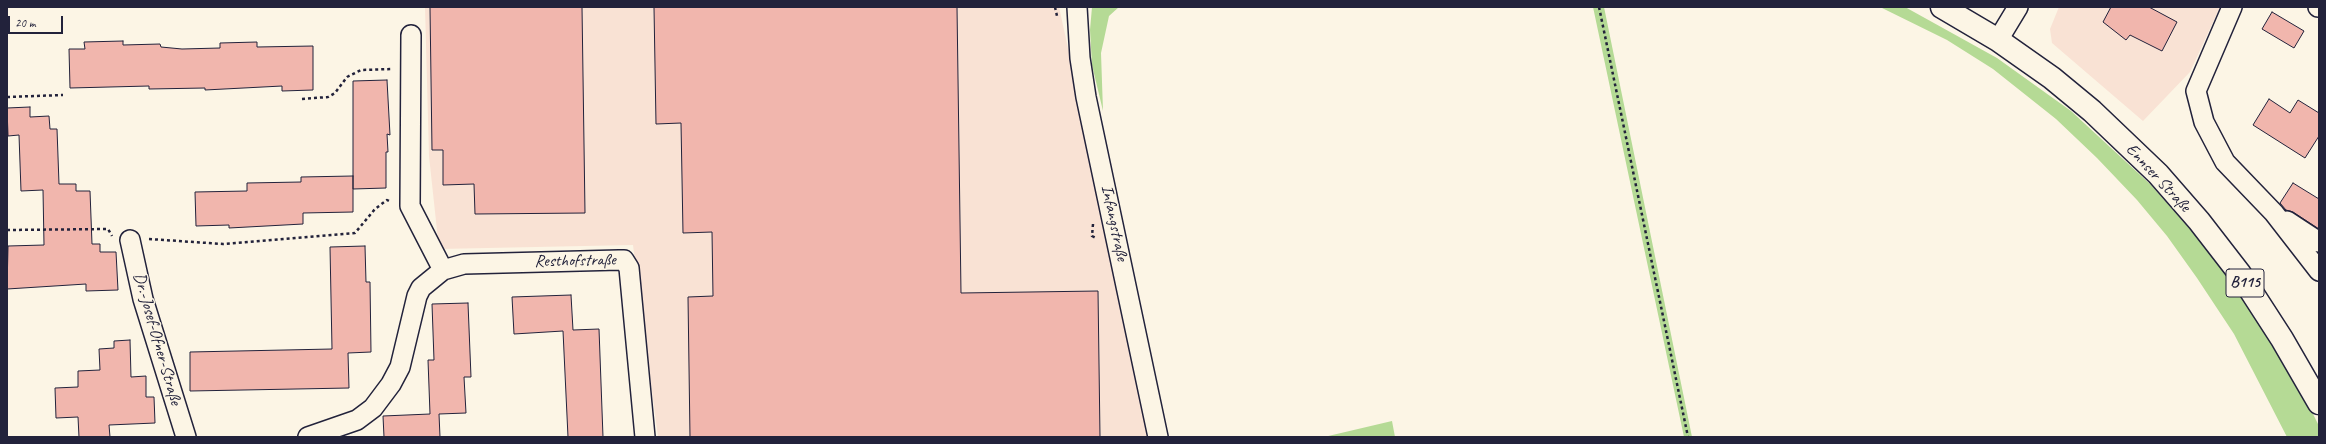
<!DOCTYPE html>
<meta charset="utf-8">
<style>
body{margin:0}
#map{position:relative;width:2326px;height:444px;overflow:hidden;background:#fcf5e5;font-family:Caveat,sans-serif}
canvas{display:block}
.frame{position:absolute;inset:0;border:8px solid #22223b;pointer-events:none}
.scale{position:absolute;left:8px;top:16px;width:55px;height:18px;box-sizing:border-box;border:2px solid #22223b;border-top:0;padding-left:5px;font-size:12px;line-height:14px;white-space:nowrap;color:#22223b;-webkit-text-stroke:3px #fcf5e5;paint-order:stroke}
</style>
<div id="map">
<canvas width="2326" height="444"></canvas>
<div class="frame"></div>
<div class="scale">20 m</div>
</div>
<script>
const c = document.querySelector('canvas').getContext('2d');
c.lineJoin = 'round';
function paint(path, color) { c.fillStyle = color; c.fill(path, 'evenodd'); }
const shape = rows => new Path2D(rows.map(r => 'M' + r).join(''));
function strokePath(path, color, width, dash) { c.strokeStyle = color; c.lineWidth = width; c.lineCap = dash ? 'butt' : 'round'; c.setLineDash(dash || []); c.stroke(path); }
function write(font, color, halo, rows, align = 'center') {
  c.font = font + ' Caveat,sans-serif'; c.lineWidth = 3; c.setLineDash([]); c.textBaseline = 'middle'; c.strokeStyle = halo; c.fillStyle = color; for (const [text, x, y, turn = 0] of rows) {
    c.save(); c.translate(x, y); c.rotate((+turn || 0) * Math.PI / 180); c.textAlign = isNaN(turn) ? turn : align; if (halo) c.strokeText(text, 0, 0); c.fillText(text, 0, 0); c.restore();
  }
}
paint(shape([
 [425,7,1059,7,1115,263,1147,437,658,437,633,245,439,249,429,156],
 [2059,7,2220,7,2190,72,2143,121,2052,43,2050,29]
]), '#f9e2d4');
paint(shape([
 [1092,7,1119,7,1109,16,1101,53,1103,111,1092,65,1090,30],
 [1593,7,1604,7,1692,437,1684,437],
 [1880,7,1905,7,1997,58,2071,111,2150,184,2204,245,2251,310,2310,408,2319,426,2319,437,2287,437,2234,334,2197,278,2167,236,2137,200,2097,158,2056,119,1993,69,1947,40],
 [1392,421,1395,437,1324,437]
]), '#b5da95');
const building = shape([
 [430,7,582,7,585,213,475,214,474,184,443,185,443,150,432,150,430,7],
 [654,7,957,7,961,293,1098,291,1100,437,690,437,688,297,713,296,712,232,683,233,681,123,656,124,654,7],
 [2111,7,2149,7,2177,22,2162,51,2130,35,2126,40,2103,22,2111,7],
 [2272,12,2304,31,2294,48,2262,29,2272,12],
 [123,41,123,45,160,44,161,47,182,49,220,48,220,43,257,42,257,47,313,46,313,90,282,91,282,86,205,90,205,88,149,89,149,86,70,88,69,49,85,49,84,42,123,41],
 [387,80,390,135,387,134,388,152,386,152,386,188,353,189,353,81,387,80],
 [2269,99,2290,113,2298,100,2319,113,2319,136,2305,158,2253,125,2269,99],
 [30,107,30,117,49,116,50,129,57,129,59,184,76,184,76,191,90,191,92,244,100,244,100,252,116,252,118,290,86,291,86,284,7,289,8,246,44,245,43,190,21,191,19,135,8,136,7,108,30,107],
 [353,176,353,212,303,213,303,224,229,228,229,225,196,226,195,192,247,191,247,183,301,182,301,177,353,176],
 [2293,183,2319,199,2319,229,2293,212,2286,210,2280,203,2293,183],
 [365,246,366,282,370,282,371,352,348,353,349,388,190,391,190,352,332,349,330,247,365,246],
 [571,295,573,330,599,329,603,437,568,437,563,331,514,334,512,297,571,295],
 [468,303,471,377,464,377,466,413,439,414,440,437,384,437,383,416,430,414,428,360,434,360,432,304,468,303],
 [130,340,131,377,146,376,146,397,154,397,155,423,109,425,110,437,79,437,78,417,56,418,55,388,78,387,78,371,100,370,99,349,114,348,114,341,130,340]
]);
paint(building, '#f1b6ad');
strokePath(building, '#22223b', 1);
const minor = shape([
 [1077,7,1080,58,1086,97,1158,437],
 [2232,7,2196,91,2204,122,2225,162,2274,213,2319,271],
 [2318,7,2319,7],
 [411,35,410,206,443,270],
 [1998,40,2018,7],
 [2287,221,2319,242],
 [130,240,143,299,186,437],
 [308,437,357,420,373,408,391,384,400,367,417,296,421,288,443,270,464,264,619,260,624,260,629,268,645,437]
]);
const major = shape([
 [1942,7,1998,40,2052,78,2092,111,2158,174,2199,221,2240,274,2282,339,2319,403]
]);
strokePath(minor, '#22223b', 22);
strokePath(major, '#22223b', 25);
strokePath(shape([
 [1055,7,1057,16],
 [1599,7,1688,437],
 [7,97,63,95],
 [302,99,328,97,335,93,347,77,361,70,393,69],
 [1093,224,1092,236,1096,238],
 [7,230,108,229,112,236],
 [149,239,223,244,355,233,375,209,387,200,391,202]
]), '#22223b', 2.5, [3, 3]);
strokePath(minor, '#fcf5e5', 19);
strokePath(major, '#fcf5e5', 22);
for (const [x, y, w] of [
 [2245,283,38]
]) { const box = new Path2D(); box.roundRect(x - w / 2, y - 14, w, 28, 3); c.fillStyle = '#fcf5e5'; c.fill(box); strokePath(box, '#22223b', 1); }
write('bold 16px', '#22223b', null, [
 ["B115",2245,283]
]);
write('17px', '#22223b', '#fcf5e5', [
 ["Ennser Straße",2158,178,47],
 ["Infangstraße",1114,223,78],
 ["Resthofstraße",575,261,-1],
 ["Dr.-Josef-Ofner-Straße",157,339,74]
]);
</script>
